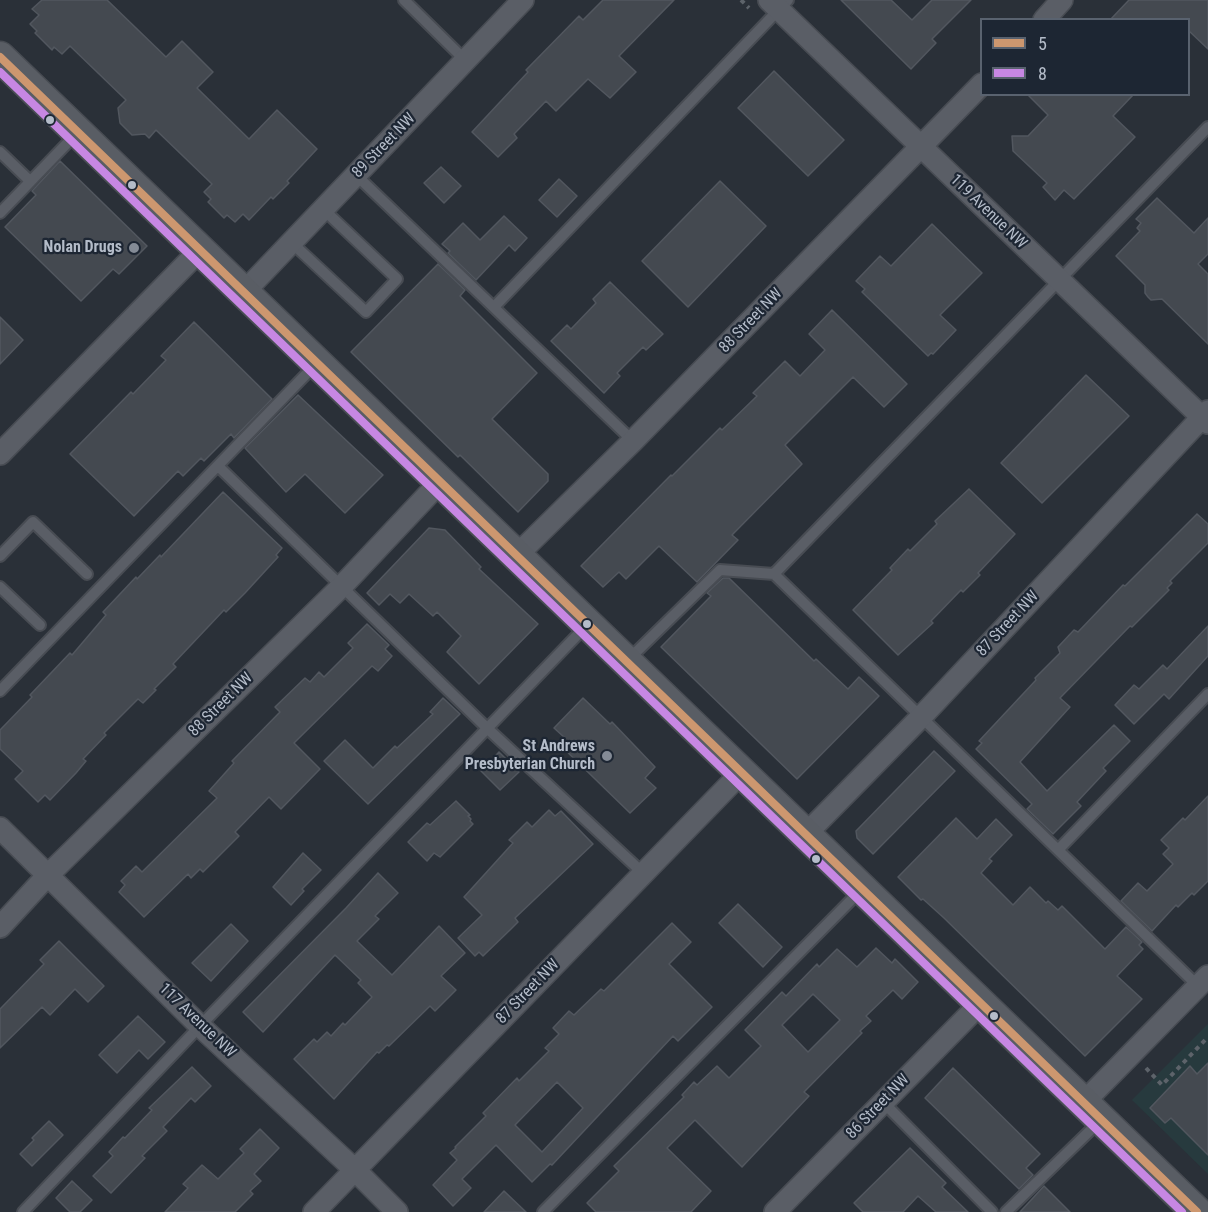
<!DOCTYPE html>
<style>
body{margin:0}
#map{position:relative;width:1208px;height:1212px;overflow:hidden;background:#2a3038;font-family:"Roboto Condensed",sans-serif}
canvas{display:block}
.legend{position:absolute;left:980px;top:18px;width:210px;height:78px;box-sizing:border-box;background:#1d2633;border:2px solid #59626f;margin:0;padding:8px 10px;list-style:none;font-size:18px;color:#b4bcc9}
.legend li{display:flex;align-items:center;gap:12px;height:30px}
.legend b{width:30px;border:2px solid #59626f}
</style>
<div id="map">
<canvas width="1208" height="1212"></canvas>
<ul class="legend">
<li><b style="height:8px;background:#cd976f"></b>5</li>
<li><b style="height:8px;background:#c787e3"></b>8</li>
</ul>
</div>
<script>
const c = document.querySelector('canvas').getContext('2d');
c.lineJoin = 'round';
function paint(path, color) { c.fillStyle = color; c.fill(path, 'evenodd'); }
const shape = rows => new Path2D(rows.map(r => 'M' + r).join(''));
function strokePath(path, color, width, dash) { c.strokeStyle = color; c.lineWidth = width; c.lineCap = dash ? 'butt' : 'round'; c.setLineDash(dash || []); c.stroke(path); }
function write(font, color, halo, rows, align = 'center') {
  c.font = font + ' "Roboto Condensed",sans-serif'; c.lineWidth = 4.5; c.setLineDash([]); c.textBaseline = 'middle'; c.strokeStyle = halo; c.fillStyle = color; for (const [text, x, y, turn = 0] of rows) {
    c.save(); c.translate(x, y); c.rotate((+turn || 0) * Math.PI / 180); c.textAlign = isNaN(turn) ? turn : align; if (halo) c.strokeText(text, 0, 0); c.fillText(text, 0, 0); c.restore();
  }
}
paint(shape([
 [1208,1024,1208,1174,1132,1100]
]), '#273a3e');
const building = shape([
 [42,0,107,0,166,57,182,41,213,72,197,88,249,139,277,110,317,149,287,181,289,183,273,199,271,197,249,220,243,214,235,222,227,215,224,218,208,202,211,199,204,192,212,184,156,130,149,138,145,134,132,135,120,123,118,108,126,100,70,46,62,54,54,47,52,50,35,33,37,31,30,24,39,15,32,9,42,0],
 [603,0,674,0,619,56,636,72,610,98,588,79,556,111,546,101,514,134,517,138,498,157,472,132,528,72,526,70,579,16,583,20,603,0],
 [841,0,891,0,912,20,932,0,971,0,932,39,936,43,911,69,841,0],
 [1129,0,1208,0,1208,49,1188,30,1188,20,1110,20,1129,0],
 [774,71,844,140,808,176,738,108,774,71],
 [1027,94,1134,94,1113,116,1135,137,1074,199,1064,190,1055,200,1043,187,1047,183,1013,151,1012,136,1028,136,1048,115,1027,94],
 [60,161,147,246,119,274,113,269,81,301,5,227,36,195,32,191,60,161],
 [441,167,461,186,444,203,424,183,441,167],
 [559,179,577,196,557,217,539,200,559,179],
 [720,181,766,226,688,307,642,261,720,181],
 [1157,198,1194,233,1208,218,1208,254,1198,264,1208,274,1208,344,1162,299,1151,300,1148,297,1145,293,1145,285,1116,256,1140,231,1137,228,1141,223,1136,219,1157,198],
 [504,216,527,238,515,251,509,245,476,280,448,253,450,251,442,244,463,223,480,240,504,216],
 [932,224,982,273,940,315,956,330,933,354,931,353,928,356,862,292,865,289,856,281,880,256,891,266,932,224],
 [438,264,465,290,460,296,537,373,492,419,548,474,548,481,518,512,460,455,458,457,351,352,438,264],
 [610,282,663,334,646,350,643,347,617,373,620,376,604,393,551,341,567,325,571,329,596,303,593,299,610,282],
 [832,310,907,384,884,407,853,377,785,445,802,464,732,535,738,540,697,582,659,546,626,579,619,572,603,587,581,566,671,475,672,476,720,428,722,430,757,396,753,393,785,361,800,376,825,350,809,334,832,310],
 [0,317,23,340,0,364,0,317],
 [194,322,272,399,234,438,231,434,204,461,201,458,183,476,178,471,134,516,70,454,131,392,133,394,166,360,161,356,194,322],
 [1086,375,1129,416,1042,503,1001,463,1086,375],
 [298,395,383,475,345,513,305,474,286,492,245,448,298,395],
 [969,489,1015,534,978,573,980,575,963,592,961,590,931,621,933,623,898,655,853,610,892,570,890,568,908,549,910,551,937,524,935,521,969,489],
 [223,492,282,548,276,555,278,557,245,593,226,612,224,610,173,664,176,667,154,689,156,690,143,703,138,699,104,733,106,735,83,759,86,761,76,773,50,800,45,795,38,802,15,779,23,771,0,749,0,730,32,697,30,695,70,653,72,655,106,615,103,612,136,577,137,579,160,555,161,557,223,492],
 [1197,514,1208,524,1208,543,1170,581,1172,583,1167,588,1169,590,1132,627,1130,626,1060,698,1070,707,1020,762,1047,791,1114,725,1130,741,1103,768,1106,771,1077,802,1081,806,1053,834,1027,809,1032,804,976,749,982,743,979,741,1036,680,1035,678,1060,653,1058,647,1074,630,1078,632,1123,585,1125,586,1197,514],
 [429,528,445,530,481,567,479,569,538,624,479,684,447,652,461,636,437,612,433,616,409,594,400,603,390,594,379,605,367,593,429,528],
 [723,578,729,578,814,661,816,659,848,689,859,677,879,696,797,779,661,647,711,596,707,593,723,578],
 [367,624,389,645,385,649,392,656,378,671,372,666,294,743,320,769,281,809,269,797,235,832,239,836,203,872,200,869,191,878,188,874,144,917,119,892,125,885,121,881,136,866,142,872,217,798,209,791,234,763,232,761,280,712,275,707,305,678,310,682,319,672,324,677,353,648,348,643,367,624],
 [1208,626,1208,656,1169,699,1164,694,1134,724,1115,705,1134,685,1139,689,1163,665,1167,669,1208,626],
 [443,698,460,714,368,804,324,761,345,740,373,768,395,746,397,748,433,714,430,712,443,698],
 [583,698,610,724,612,722,655,767,645,778,656,788,630,813,559,744,565,738,554,728,583,698],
 [934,751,955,771,873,854,857,838,856,831,934,751],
 [499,752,519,772,500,790,481,771,499,752],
 [1208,796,1208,881,1194,895,1192,893,1178,907,1176,905,1152,931,1121,901,1138,883,1147,891,1173,864,1163,854,1169,848,1161,840,1183,818,1185,820,1208,796],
 [456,801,470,815,468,816,471,819,470,821,473,824,440,857,434,853,427,861,408,842,427,823,430,825,456,801],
 [549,810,555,816,561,811,593,844,515,918,518,922,511,929,483,956,479,952,475,956,458,938,482,915,464,897,513,843,509,840,527,822,532,827,549,810],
 [956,818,977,839,996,819,1012,835,989,859,992,861,981,873,1013,905,1030,887,1046,903,1048,901,1058,910,1062,906,1105,949,1126,927,1142,942,1139,945,1143,949,1117,976,1142,999,1085,1056,944,918,923,899,921,900,898,877,956,818],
 [303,853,321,870,302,889,304,891,291,905,273,887,303,853],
 [378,873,398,893,375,916,379,919,357,941,392,975,439,926,465,953,441,976,456,990,435,1011,430,1006,389,1046,387,1045,379,1053,377,1052,334,1099,294,1059,314,1039,317,1042,327,1032,331,1036,343,1023,345,1025,372,997,358,983,361,980,335,955,263,1032,243,1012,346,908,378,873],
 [738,904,782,947,763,967,719,923,738,904],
 [672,923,691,942,669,964,712,1007,678,1041,673,1036,552,1165,550,1164,532,1182,496,1145,462,1179,471,1188,453,1206,433,1185,457,1160,450,1153,456,1148,455,1147,486,1116,483,1113,517,1078,519,1081,549,1051,545,1048,559,1034,553,1028,569,1011,574,1015,601,989,604,991,672,923],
 [557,1082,583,1108,542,1152,515,1125,557,1082],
 [231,924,248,941,211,981,192,963,231,924],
 [59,941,104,986,88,1002,75,989,50,1015,42,1007,0,1048,0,1009,44,964,40,960,59,941],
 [876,948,892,963,895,959,918,982,902,999,893,990,866,1016,871,1021,860,1031,862,1033,804,1092,809,1096,742,1167,695,1120,667,1148,711,1191,691,1212,596,1212,587,1203,619,1171,614,1166,684,1097,682,1095,694,1082,697,1085,717,1066,729,1078,761,1046,745,1030,782,992,786,996,817,964,819,967,837,949,857,967,876,948],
 [813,994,840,1020,808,1052,782,1025,813,994],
 [138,1016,165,1042,148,1059,139,1050,117,1073,99,1055,138,1016],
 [1208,1063,1208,1155,1171,1118,1165,1123,1150,1108,1190,1066,1197,1074,1208,1063],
 [192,1067,211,1086,195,1102,191,1098,163,1127,167,1131,142,1156,145,1158,111,1193,93,1176,113,1156,109,1152,123,1137,125,1138,152,1110,149,1108,192,1067],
 [953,1068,1040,1154,1026,1168,1033,1175,1019,1189,925,1098,953,1068],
 [49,1121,63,1135,32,1166,20,1154,34,1140,32,1138,49,1121],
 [260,1129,279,1148,254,1174,261,1181,250,1191,253,1194,235,1212,165,1212,188,1188,183,1184,202,1165,218,1179,244,1153,240,1149,260,1129],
 [910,1148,946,1183,942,1187,968,1212,936,1212,918,1196,903,1212,863,1212,854,1203,910,1148],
 [72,1181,92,1200,80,1212,70,1212,56,1198,72,1181],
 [1044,1186,1070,1212,1020,1212,1044,1186],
 [504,1191,526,1212,484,1212,504,1191]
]);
paint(building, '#444950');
strokePath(building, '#52575f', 1.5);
const service = shape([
 [404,0,465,60],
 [0,152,30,181],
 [356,175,633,441],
 [0,213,77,133],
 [291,242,366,312,397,279,323,209],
 [494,307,788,0],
 [218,466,488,729,644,874],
 [0,556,33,522,87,574],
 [0,587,40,625],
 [628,660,720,570,774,574],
 [0,691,316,364],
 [1059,849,1208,694],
 [1198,986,774,574,1208,127],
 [883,1102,992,1212],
 [23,1212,200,1026,586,626],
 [543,1212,860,891],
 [1006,1212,1101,1120]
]);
const minor = shape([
 [769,0,1208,423],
 [1044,20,1062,0],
 [245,291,523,0],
 [0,454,201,249],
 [517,555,633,441,982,84],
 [0,828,200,1026,355,1170,397,1212],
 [806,834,922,716,1208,411],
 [0,927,47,876,342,586,441,481],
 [1084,1102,1208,976],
 [314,1212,742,772],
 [775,1212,981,1003]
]);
const secondary = shape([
 [0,57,1197,1212]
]);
strokePath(service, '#484c53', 14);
strokePath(minor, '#484c53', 24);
strokePath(secondary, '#484c53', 33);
strokePath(shape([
 [741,0,749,8],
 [1146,1068,1162,1085,1208,1037]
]), '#5d636a', 4, [4.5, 4.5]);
strokePath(service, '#5a5e66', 10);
strokePath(minor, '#5a5e66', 21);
strokePath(secondary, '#595d64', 30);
strokePath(shape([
 [0,57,1197,1212]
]), '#cd976f', 8);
strokePath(shape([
 [0,72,1182,1212]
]), '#c787e3', 8);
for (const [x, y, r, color] of [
 [50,120,5,"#b4bcc9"],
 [132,185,5,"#b4bcc9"],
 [134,248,6,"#848b96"],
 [587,624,5,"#b4bcc9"],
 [607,756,6,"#848b96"],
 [816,859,5,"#b4bcc9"],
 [994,1016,5,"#b4bcc9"]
]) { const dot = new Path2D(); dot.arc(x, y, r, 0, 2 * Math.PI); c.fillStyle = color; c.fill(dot); strokePath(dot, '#1d2633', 2); }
write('16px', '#b4bcc9', '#1d2633', [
 ["89 Street NW",384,146,-46],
 ["119 Avenue NW",988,212,44],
 ["88 Street NW",751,321,-46],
 ["87 Street NW",1008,624,-47],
 ["88 Street NW",221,705,-45],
 ["87 Street NW",528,992,-46],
 ["117 Avenue NW",197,1021,44],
 ["86 Street NW",878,1107,-46]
]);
write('bold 16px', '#b4bcc9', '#1d2633', [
 ["Nolan Drugs",122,248],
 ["St Andrews",595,747],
 ["Presbyterian Church",595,765]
], 'right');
</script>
